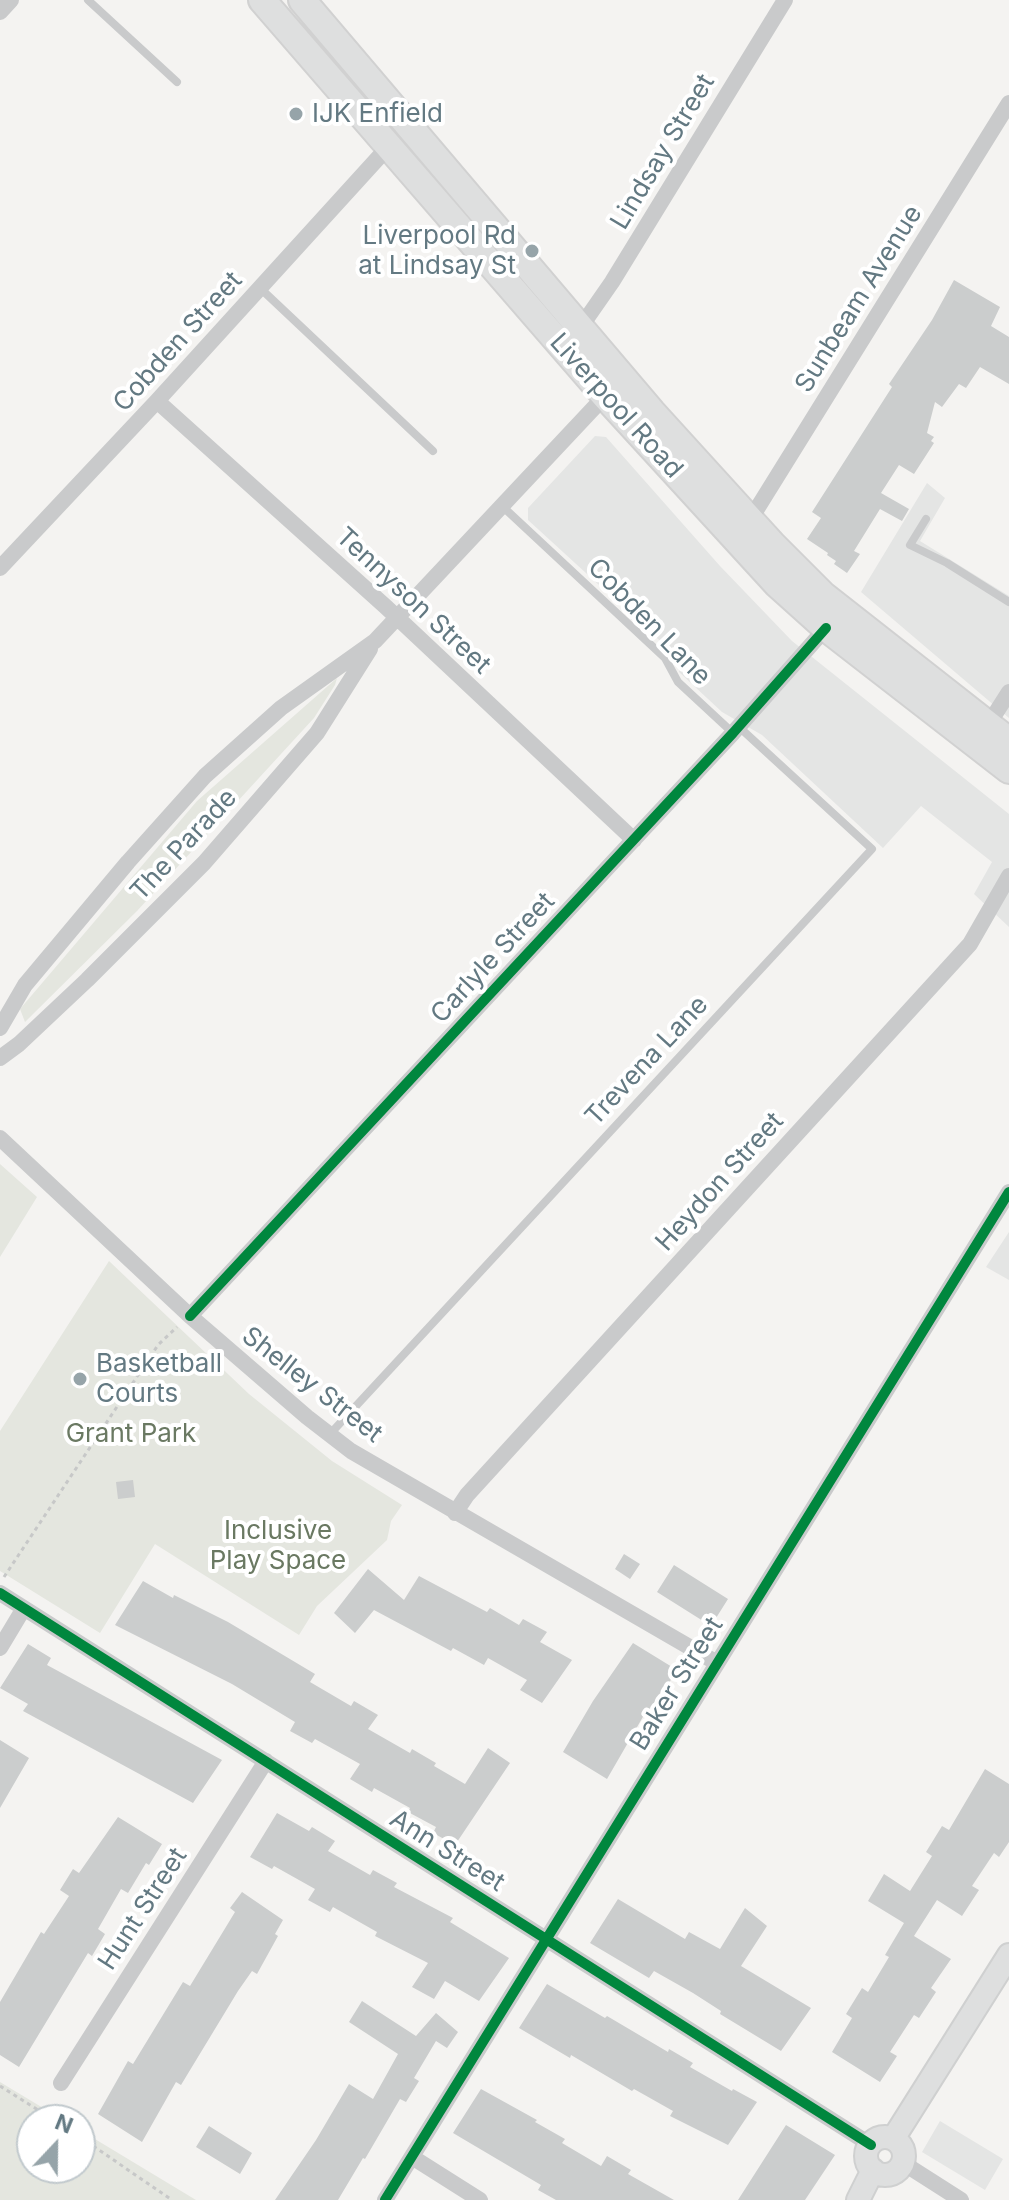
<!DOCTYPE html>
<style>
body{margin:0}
#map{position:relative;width:1009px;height:2200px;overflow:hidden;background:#f4f3f1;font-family:Inter,sans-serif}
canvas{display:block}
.north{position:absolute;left:16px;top:2104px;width:80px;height:80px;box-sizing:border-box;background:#fff;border:2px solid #c1c9cd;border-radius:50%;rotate:22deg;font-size:22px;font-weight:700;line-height:32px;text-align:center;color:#637982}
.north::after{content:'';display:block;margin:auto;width:28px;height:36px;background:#96a4a9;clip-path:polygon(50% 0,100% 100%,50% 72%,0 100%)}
</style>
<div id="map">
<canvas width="1009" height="2200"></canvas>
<div class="north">N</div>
</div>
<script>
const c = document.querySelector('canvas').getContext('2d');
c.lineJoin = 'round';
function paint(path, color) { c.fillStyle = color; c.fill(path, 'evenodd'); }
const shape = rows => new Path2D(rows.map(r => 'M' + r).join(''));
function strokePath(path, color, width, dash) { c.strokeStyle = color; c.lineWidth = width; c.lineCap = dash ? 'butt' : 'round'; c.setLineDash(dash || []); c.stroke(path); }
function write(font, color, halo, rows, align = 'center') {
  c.font = font + ' Inter,sans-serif'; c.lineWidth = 8; c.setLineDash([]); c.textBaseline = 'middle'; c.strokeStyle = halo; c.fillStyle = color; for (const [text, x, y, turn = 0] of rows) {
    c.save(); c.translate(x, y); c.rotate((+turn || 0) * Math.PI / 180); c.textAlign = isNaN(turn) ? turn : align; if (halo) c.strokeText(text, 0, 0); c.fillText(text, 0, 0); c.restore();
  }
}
paint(shape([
 [595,436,606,437,720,566,792,641,1009,814,1009,927,974,894,992,862,921,806,883,848,762,735,722,712,679,672,681,660,528,520,528,508],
 [927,483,945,498,920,541,1009,596,1009,718,861,592],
 [1009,1232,1009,1280,986,1267],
 [940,2121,1003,2159,985,2190,922,2152]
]), '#e4e5e4');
paint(shape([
 [337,678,335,685,314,718,137,911,25,1022,20,1009,197,801],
 [0,1164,37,1197,0,1257],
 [109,1261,249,1394,332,1461,402,1505,391,1521,387,1540,317,1606,299,1635,155,1544,100,1633,0,1571,0,1431],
 [0,2082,63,2120,32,2120,32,2168,80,2168,80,2130,196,2200,0,2200]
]), '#e4e6df');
paint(shape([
 [954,280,1000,307,991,326,1009,337,1009,384,980,367,966,388,959,384,942,407,935,402,927,433,934,437,931,441,934,443,914,474,899,465,881,493,909,509,902,521,880,509,854,551,860,554,847,573,834,564,836,561,827,555,828,553,807,539,821,518,812,512,892,387,889,384,932,320],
 [133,1480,135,1497,118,1499,116,1482],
 [624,1554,640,1564,630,1579,615,1569],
 [674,1565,728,1599,711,1626,657,1592],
 [368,1569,404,1600,419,1576,487,1612,490,1608,519,1625,523,1619,547,1632,540,1642,572,1660,542,1703,520,1690,527,1680,488,1658,484,1665,453,1648,451,1651,374,1610,355,1633,334,1613],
 [143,1581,173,1598,174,1595,228,1622,315,1674,310,1682,351,1706,354,1701,378,1715,368,1729,410,1753,412,1749,436,1763,434,1766,465,1784,488,1748,510,1763,455,1845,433,1833,436,1827,408,1812,410,1808,374,1788,372,1792,350,1779,360,1764,315,1739,312,1743,290,1731,295,1722,232,1684,115,1625],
 [633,1643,677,1670,664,1691,662,1690,646,1716,644,1715,607,1779,563,1752,593,1701],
 [28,1644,51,1658,47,1665,222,1760,193,1803,23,1711,28,1704,0,1688],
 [0,1740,29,1758,0,1808],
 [985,1769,1009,1784,1009,1842,999,1857,994,1853,972,1886,979,1890,962,1916,937,1900,914,1936,951,1959,931,1988,936,1992,919,2018,914,2015,890,2052,897,2056,880,2082,832,2052,852,2018,846,2014,862,1988,868,1992,889,1957,885,1955,904,1923,868,1901,884,1874,910,1891,932,1856,926,1852,942,1826,949,1830],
 [277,1813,309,1831,312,1827,335,1841,328,1851,370,1875,373,1870,397,1883,394,1887,453,1918,450,1922,509,1958,479,2001,445,1981,434,1999,412,1987,428,1963,375,1936,377,1932,333,1907,330,1912,308,1900,315,1889,274,1866,272,1869,250,1857],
 [118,1817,162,1844,149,1865,146,1863,128,1893,121,1889,98,1929,105,1934,92,1956,88,1953,19,2067,0,2055,0,2002,41,1932,44,1934,69,1896,60,1890,73,1869,79,1873],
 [242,1892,283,1920,275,1934,278,1936,257,1974,252,1971,238,1991,181,2085,176,2082,142,2142,98,2114,128,2061,133,2064,183,1982,190,1986,235,1912,230,1908],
 [618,1899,685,1939,689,1932,720,1949,745,1908,767,1926,741,1966,811,2008,781,2051,720,2014,721,2011,693,1993,654,1971,649,1978,590,1943],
 [547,1984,605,2018,607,2016,668,2052,669,2049,693,2063,690,2067,732,2091,733,2089,757,2102,728,2145,670,2116,673,2111,634,2089,632,2091,571,2055,570,2058,519,2028],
 [362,2001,416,2036,436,2013,458,2032,447,2048,436,2041,414,2078,419,2081,406,2102,400,2099,365,2159,363,2158,338,2200,275,2200,316,2140,349,2084,373,2099,398,2054,349,2022],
 [481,2089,537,2120,535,2122,565,2139,562,2143,601,2166,607,2156,631,2170,628,2174,674,2200,556,2200,538,2190,541,2185,453,2133],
 [786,2125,835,2155,805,2200,738,2200],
 [209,2126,252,2153,240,2174,196,2147]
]), '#cbcdcd');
const secondary = shape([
 '866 2156a19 19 0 1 1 38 0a19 19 0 1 1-38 0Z',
 [893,2139,1009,1955],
 [858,2200,873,2170]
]);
const trunk = shape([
 [262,0,605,396,777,584,826,628,1009,770],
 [302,0,652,412,773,545,823,595,1009,741]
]);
strokePath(secondary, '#cfd0d0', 26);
strokePath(trunk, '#d1d1d1', 30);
strokePath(shape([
 [4,1577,158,1345,177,1327],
 [0,2086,54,2120],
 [80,2137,172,2200]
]), '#c7c8c8', 3, [4, 4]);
strokePath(shape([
 [88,0,177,82],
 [260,288,433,451],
 [502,506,665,658,678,682,733,733],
 [926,519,910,545,947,563,1009,602],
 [330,1434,872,849,739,727]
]), '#c9cacb', 8);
strokePath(shape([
 [0,12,11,0],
 [580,328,612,282,785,0],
 [157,401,386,607,634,840],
 [750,520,1009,103],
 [0,568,157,401,389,146],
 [988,725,1009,692],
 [0,1028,25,985,128,862,205,776,281,708,375,641,605,396],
 [0,1058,19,1044,87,980,204,863,317,733,370,649],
 [0,1138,190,1316,307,1417,351,1451,717,1663],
 [190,1316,733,733,826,628],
 [455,1513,467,1495,970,944,1009,876],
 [0,1593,871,2145],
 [0,1648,24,1608],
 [61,2083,266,1761],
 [412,2157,480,2200],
 [903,2163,961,2200],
 [385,2200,1009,1192]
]), '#c9cacb', 16);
strokePath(secondary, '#dedfdf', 22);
strokePath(trunk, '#dedfdf', 26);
strokePath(shape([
 [190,1316,733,733,826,628],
 [0,1593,871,2145],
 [385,2200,1009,1192]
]), '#00873e', 10);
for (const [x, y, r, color] of [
 [296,114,8,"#96a4a9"],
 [532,251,8,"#96a4a9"],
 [80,1379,8,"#96a4a9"]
]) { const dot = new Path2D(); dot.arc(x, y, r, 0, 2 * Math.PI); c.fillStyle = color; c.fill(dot); strokePath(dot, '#fff', 3); }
write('26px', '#637982', '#fff', [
 ["IJK Enfield",312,114],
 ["Liverpool Rd",516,236,"right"],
 ["at Lindsay St",516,266,"right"],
 ["Basketball",96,1364],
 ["Courts",96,1394]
], 'left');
write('26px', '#637982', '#fff', [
 ["Lindsay Street",663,152,-59],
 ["Sunbeam Avenue",859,299,-58],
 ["Cobden Street",178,342,-48],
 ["Liverpool Road",616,406,48],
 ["Tennyson Street",413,601,43],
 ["Cobden Lane",649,622,46],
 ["The Parade",184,845,-47],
 ["Carlyle Street",493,958,-47],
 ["Trevena Lane",647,1061,-47],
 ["Heydon Street",720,1182,-48],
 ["Shelley Street",312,1385,38],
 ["Baker Street",677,1684,-58],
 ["Ann Street",447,1851,32],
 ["Hunt Street",143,1909,-57]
]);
write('26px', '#6a7962', '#fff', [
 ["Grant Park",131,1434],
 ["Inclusive",278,1531],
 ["Play Space",278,1561]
]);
</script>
